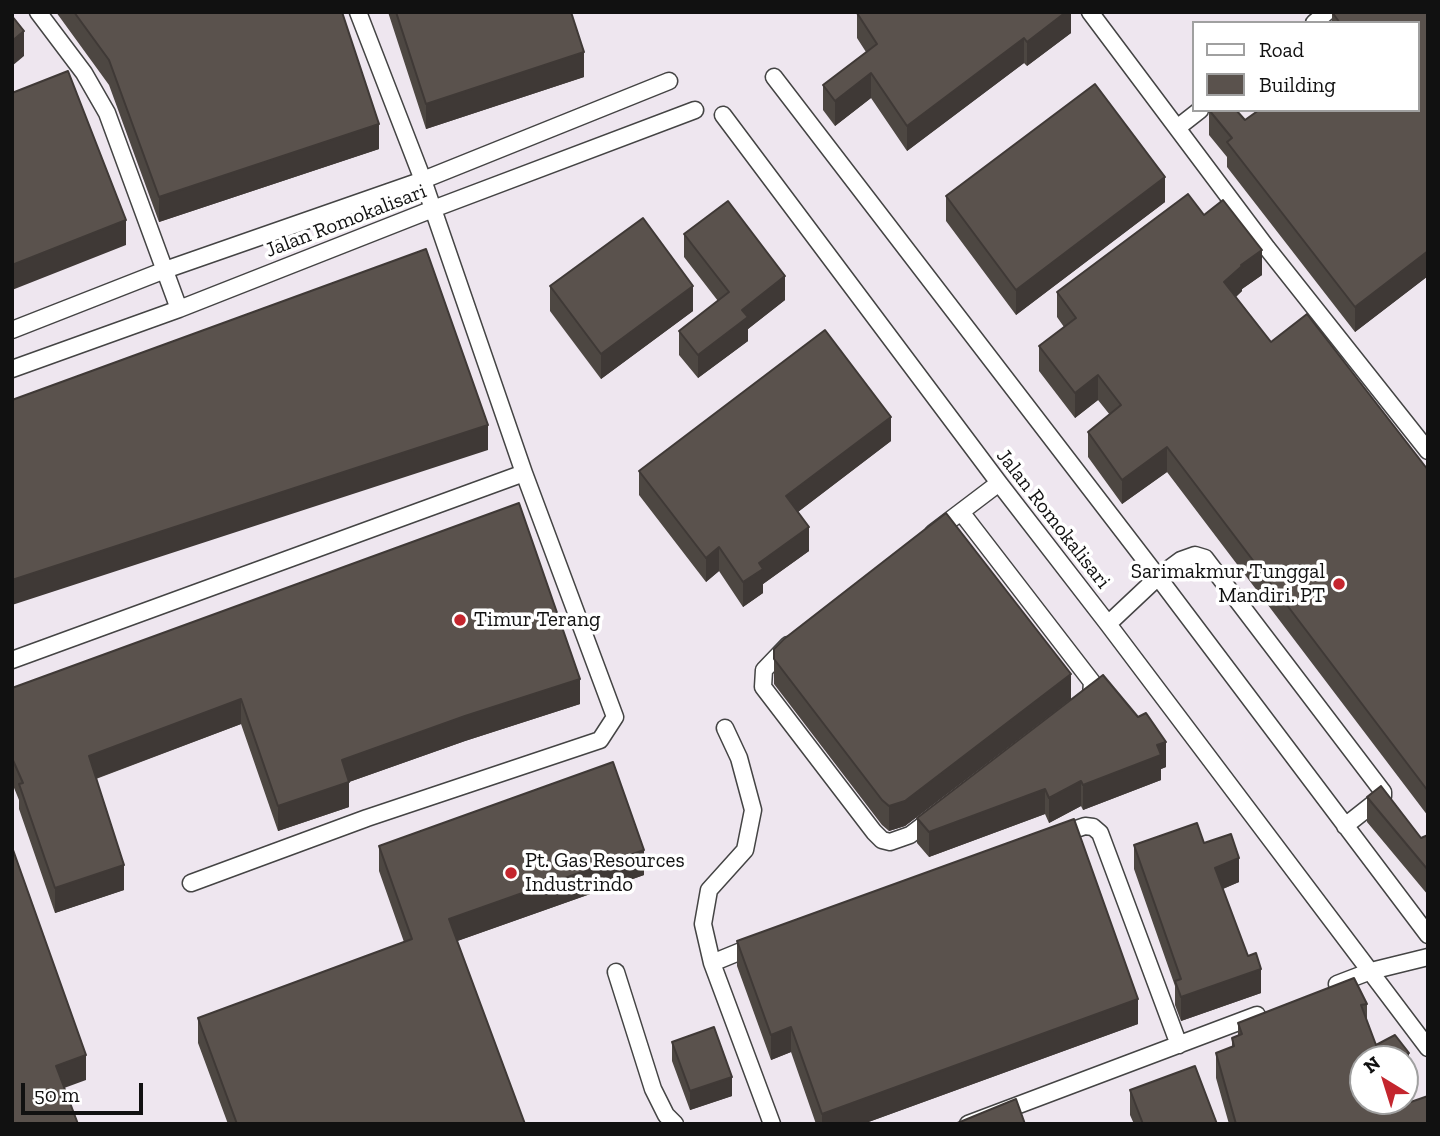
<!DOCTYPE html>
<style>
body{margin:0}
#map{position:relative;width:1440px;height:1136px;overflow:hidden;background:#fffdf5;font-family:"Zilla Slab",serif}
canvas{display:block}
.frame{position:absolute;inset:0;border:14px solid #111;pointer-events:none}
.legend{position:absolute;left:1192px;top:21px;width:228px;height:91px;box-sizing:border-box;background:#fff;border:2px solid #a0a0a0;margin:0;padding:9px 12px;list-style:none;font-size:21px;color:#111}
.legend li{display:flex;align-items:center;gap:14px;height:35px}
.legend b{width:35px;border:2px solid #a0a0a0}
.north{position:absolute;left:1349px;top:1045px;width:70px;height:70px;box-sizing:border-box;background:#fff;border:2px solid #a0a0a0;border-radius:50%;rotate:322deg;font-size:19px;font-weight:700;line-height:28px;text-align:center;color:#111}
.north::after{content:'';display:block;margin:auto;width:24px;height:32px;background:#c4262e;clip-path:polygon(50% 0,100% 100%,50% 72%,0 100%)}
.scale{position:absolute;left:21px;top:1083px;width:122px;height:32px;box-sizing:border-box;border:4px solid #111;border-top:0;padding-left:9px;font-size:21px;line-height:24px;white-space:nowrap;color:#111;-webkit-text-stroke:5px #fff;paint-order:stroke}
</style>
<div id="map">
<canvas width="1440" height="1136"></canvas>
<div class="frame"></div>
<ul class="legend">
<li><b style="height:9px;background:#fff"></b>Road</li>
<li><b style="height:19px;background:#5a524d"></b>Building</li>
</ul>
<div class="north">N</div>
<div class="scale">50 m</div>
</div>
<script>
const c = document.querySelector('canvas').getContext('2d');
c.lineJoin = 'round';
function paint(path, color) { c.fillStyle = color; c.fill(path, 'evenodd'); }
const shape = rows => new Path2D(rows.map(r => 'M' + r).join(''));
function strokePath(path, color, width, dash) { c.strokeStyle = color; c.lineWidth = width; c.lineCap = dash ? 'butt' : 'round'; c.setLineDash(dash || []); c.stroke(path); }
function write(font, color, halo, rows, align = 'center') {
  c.font = font + ' "Zilla Slab",serif'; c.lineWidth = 7; c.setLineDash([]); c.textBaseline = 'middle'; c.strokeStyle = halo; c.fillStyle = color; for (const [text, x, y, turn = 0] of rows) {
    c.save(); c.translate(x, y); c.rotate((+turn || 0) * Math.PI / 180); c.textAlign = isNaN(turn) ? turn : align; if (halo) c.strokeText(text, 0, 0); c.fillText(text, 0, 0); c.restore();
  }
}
paint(shape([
 [12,12,1428,12,1428,1124,12,1124],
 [1193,23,1417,23,1417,110,1193,110],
 [1363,1059,1405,1059,1405,1101,1363,1101]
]), '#eee6ef');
const minor = shape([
 [38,12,84,73,107,113,179,309],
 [1090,12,1267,248,1428,451],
 [1314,23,1327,12],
 [774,77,1158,577,1428,935],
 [723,115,999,483,1108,624,1428,1048],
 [1177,128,1200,110],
 [12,330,165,270,423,180,669,81],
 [12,369,179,309,433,209,695,110],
 [961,512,1092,682,1091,697,1086,701],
 [933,533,999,483],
 [1108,624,1158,577,1181,560,1195,555,1205,558,1383,792,1383,796,1345,826],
 [788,645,764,670,763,687,874,832,882,840,890,842,910,835,935,816],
 [12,660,524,473],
 [725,728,739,758,753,810,745,850,709,890,703,924,712,963,772,1124],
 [1056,836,1085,826,1093,827,1100,833,1179,1045],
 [191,883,367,818,600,740,615,717,524,473,423,180,358,12],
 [712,963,756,945],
 [616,972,653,1089,666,1115,675,1124],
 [1337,984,1371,971,1428,957],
 [968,1124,1257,1015]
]);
strokePath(minor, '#444', 19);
strokePath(minor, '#fff', 16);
paint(shape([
 [56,12,342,12,379,149,159,222,109,85],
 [388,12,571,12,584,77,426,129],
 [1071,12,1071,33,1027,66,1024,63,907,151,871,98,835,126,823,110,823,85,866,52,857,38,857,13],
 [1332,12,1428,12,1428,276,1355,332,1227,167,1227,157,1209,135,1209,110,1245,120,1417,23,1332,23],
 [946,196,1165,202,1016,315,946,221],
 [1204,215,1262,275,1242,289,1242,291,1236,297,1271,342,1428,470,1428,816,1167,472,1122,504,1088,457,1088,432,1110,415,1098,400,1075,418,1039,371,1039,346,1064,327,1057,317,1057,292],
 [684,234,785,300,748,329,748,341,698,378,679,355,679,331,718,301,684,257],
 [550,286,693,311,601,379,550,311],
 [891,441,798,512,809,551,763,584,763,593,743,607,719,571,706,582,639,495,639,471],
 [774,659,1071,699,905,826,889,831,882,825,774,684],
 [1103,675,1166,767,1161,769,1161,780,1083,810,1081,806,1049,823,1045,814,929,857,917,843,917,818],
 [12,688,580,704,465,741,349,782,349,807,278,831,241,724,96,779,124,890,55,913,19,809,19,800,12,783],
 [1367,797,1421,838,1428,835,1428,895,1367,822],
 [1204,843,1239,882,1223,889,1261,993,1181,1021,1175,1005,1175,986,1134,869,1134,845],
 [379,846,644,875,457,941,525,1124,228,1124,198,1043,198,1018,404,942,379,871],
 [737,941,1138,1024,863,1124,816,1124,791,1052,771,1060,737,966],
 [1354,978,1367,1004,1367,1022,1376,1045,1395,1035,1409,1053,1409,1078,1405,1079,1405,1059,1363,1059,1363,1101,1401,1101,1402,1105,1428,1096,1428,1124,1229,1124,1216,1078,1216,1053,1232,1047,1232,1038,1238,1036,1238,1023],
 [672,1042,732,1096,690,1110,672,1061],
 [1130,1090,1217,1124,1134,1124,1130,1115]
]), '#4d4742');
paint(shape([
 [1066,12,1071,12,1071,33,1027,66,1027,42],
 [24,31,24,56,12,66,12,41],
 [1024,38,1024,63,907,151,907,126],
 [584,52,584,77,426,129,426,104],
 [871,73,871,98,835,126,835,101],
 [379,124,379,149,159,222,159,197],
 [1165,177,1165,202,1016,315,1016,290],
 [126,220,126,245,12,290,12,265],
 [1262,250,1262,275,1242,289,1242,291,1224,307,1224,282,1241,265],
 [1428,251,1428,276,1355,332,1355,307],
 [785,276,785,300,748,329,748,341,698,378,698,355,742,310],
 [693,286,693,311,601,379,601,354],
 [1098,375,1098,400,1075,418,1075,393],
 [891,417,891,441,786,521,786,496],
 [488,425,488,450,12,605,12,580],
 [1167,447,1167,472,1122,504,1122,480],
 [809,527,809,551,763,584,763,593,743,607,743,582,759,563],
 [719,547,719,571,706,582,706,558],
 [1071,674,1071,699,905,826,889,831,889,806],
 [580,679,580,704,465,741,349,782,349,807,278,831,278,806,342,760,465,716],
 [241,699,241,724,89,781,89,756],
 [1166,742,1166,767,1161,769,1161,780,1083,810,1083,785,1157,745],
 [1081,781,1081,806,1049,823,1049,798],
 [1045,789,1045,814,929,857,929,832],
 [644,850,644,875,449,944,449,919],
 [1239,858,1239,882,1215,892,1215,868],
 [124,865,124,890,55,913,55,888],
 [1261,969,1261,993,1181,1021,1181,997],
 [1138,999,1138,1024,863,1124,822,1124,822,1114],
 [791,1027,791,1052,771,1060,771,1035],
 [1409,1053,1409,1078,1405,1079,1405,1059,1394,1059],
 [86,1055,86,1080,56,1091,56,1066],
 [732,1077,732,1096,690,1110,690,1091]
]), '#3f3936');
const building = shape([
 [74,12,342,12,379,124,159,197,109,60,74,12],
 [396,12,571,12,584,52,426,104,396,12],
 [858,12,1066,12,1027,42,1024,38,907,126,871,73,835,101,823,85,877,44,857,13,858,12],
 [1332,12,1428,12,1428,251,1355,307,1227,142,1232,138,1209,110,1236,110,1245,120,1259,110,1417,110,1417,23,1340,23,1332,12],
 [12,16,24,31,12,41,12,16],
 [68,71,126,220,12,265,12,93,68,71],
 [1095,84,1165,177,1016,290,946,196,1095,84],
 [1188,194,1204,215,1223,200,1262,250,1241,265,1242,266,1224,282,1271,342,1307,314,1428,470,1428,791,1167,447,1122,480,1088,432,1121,405,1098,375,1075,393,1039,346,1076,318,1057,292,1188,194],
 [728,201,785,276,742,310,748,317,698,355,679,331,729,292,684,234,728,201],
 [643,218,693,286,601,354,550,286,643,218],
 [426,249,488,425,12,580,12,400,426,249],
 [825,330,891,417,786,496,809,527,759,563,763,569,743,582,719,547,706,558,639,471,825,330],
 [519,503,580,679,465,716,342,760,349,782,278,806,241,699,89,756,124,865,55,888,19,784,23,783,12,758,12,688,519,503],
 [946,513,1071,674,905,801,889,806,882,800,774,659,774,649,784,639,946,513],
 [1103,675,1138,717,1146,713,1166,742,1157,745,1161,755,1083,785,1081,781,1049,798,1045,789,929,832,917,818,1103,675],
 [613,762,644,850,449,919,525,1124,237,1124,198,1018,412,939,379,846,613,762],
 [1381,786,1421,838,1428,835,1428,870,1367,797,1381,786],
 [1074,819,1138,999,822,1114,791,1027,771,1035,737,941,1074,819],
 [1197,823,1204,843,1231,834,1239,858,1215,868,1248,956,1256,953,1261,969,1181,997,1175,981,1181,979,1134,845,1197,823],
 [12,847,86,1055,56,1066,78,1124,12,1124,12,847],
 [1354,978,1367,1004,1361,1005,1376,1045,1395,1035,1409,1053,1394,1059,1363,1059,1363,1101,1401,1101,1402,1105,1428,1096,1428,1124,1236,1124,1216,1053,1234,1046,1232,1038,1242,1034,1238,1023,1354,978],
 [714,1027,732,1077,690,1091,672,1042,714,1027],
 [1195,1066,1217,1124,1143,1124,1130,1090,1195,1066],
 [1016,1099,1025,1124,955,1124,1016,1099]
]);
paint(building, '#5a524d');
strokePath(building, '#3f3936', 2);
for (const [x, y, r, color] of [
 [1339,584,7,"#c4262e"],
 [460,620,7,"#c4262e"],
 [511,873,7,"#c4262e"]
]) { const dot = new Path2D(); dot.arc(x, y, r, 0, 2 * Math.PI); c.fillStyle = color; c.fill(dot); strokePath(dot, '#fff', 2.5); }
write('21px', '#111', '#fff', [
 ["Jalan Romokalisari",346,221,-21],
 ["Jalan Romokalisari",1053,519,52]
]);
write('21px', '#111', '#fff', [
 ["Sarimakmur Tunggal",1325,572,"right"],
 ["Mandiri. PT",1325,596,"right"],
 ["Timur Terang",474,620],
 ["Pt. Gas Resources",525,861],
 ["Industrindo",525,885]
], 'left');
</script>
